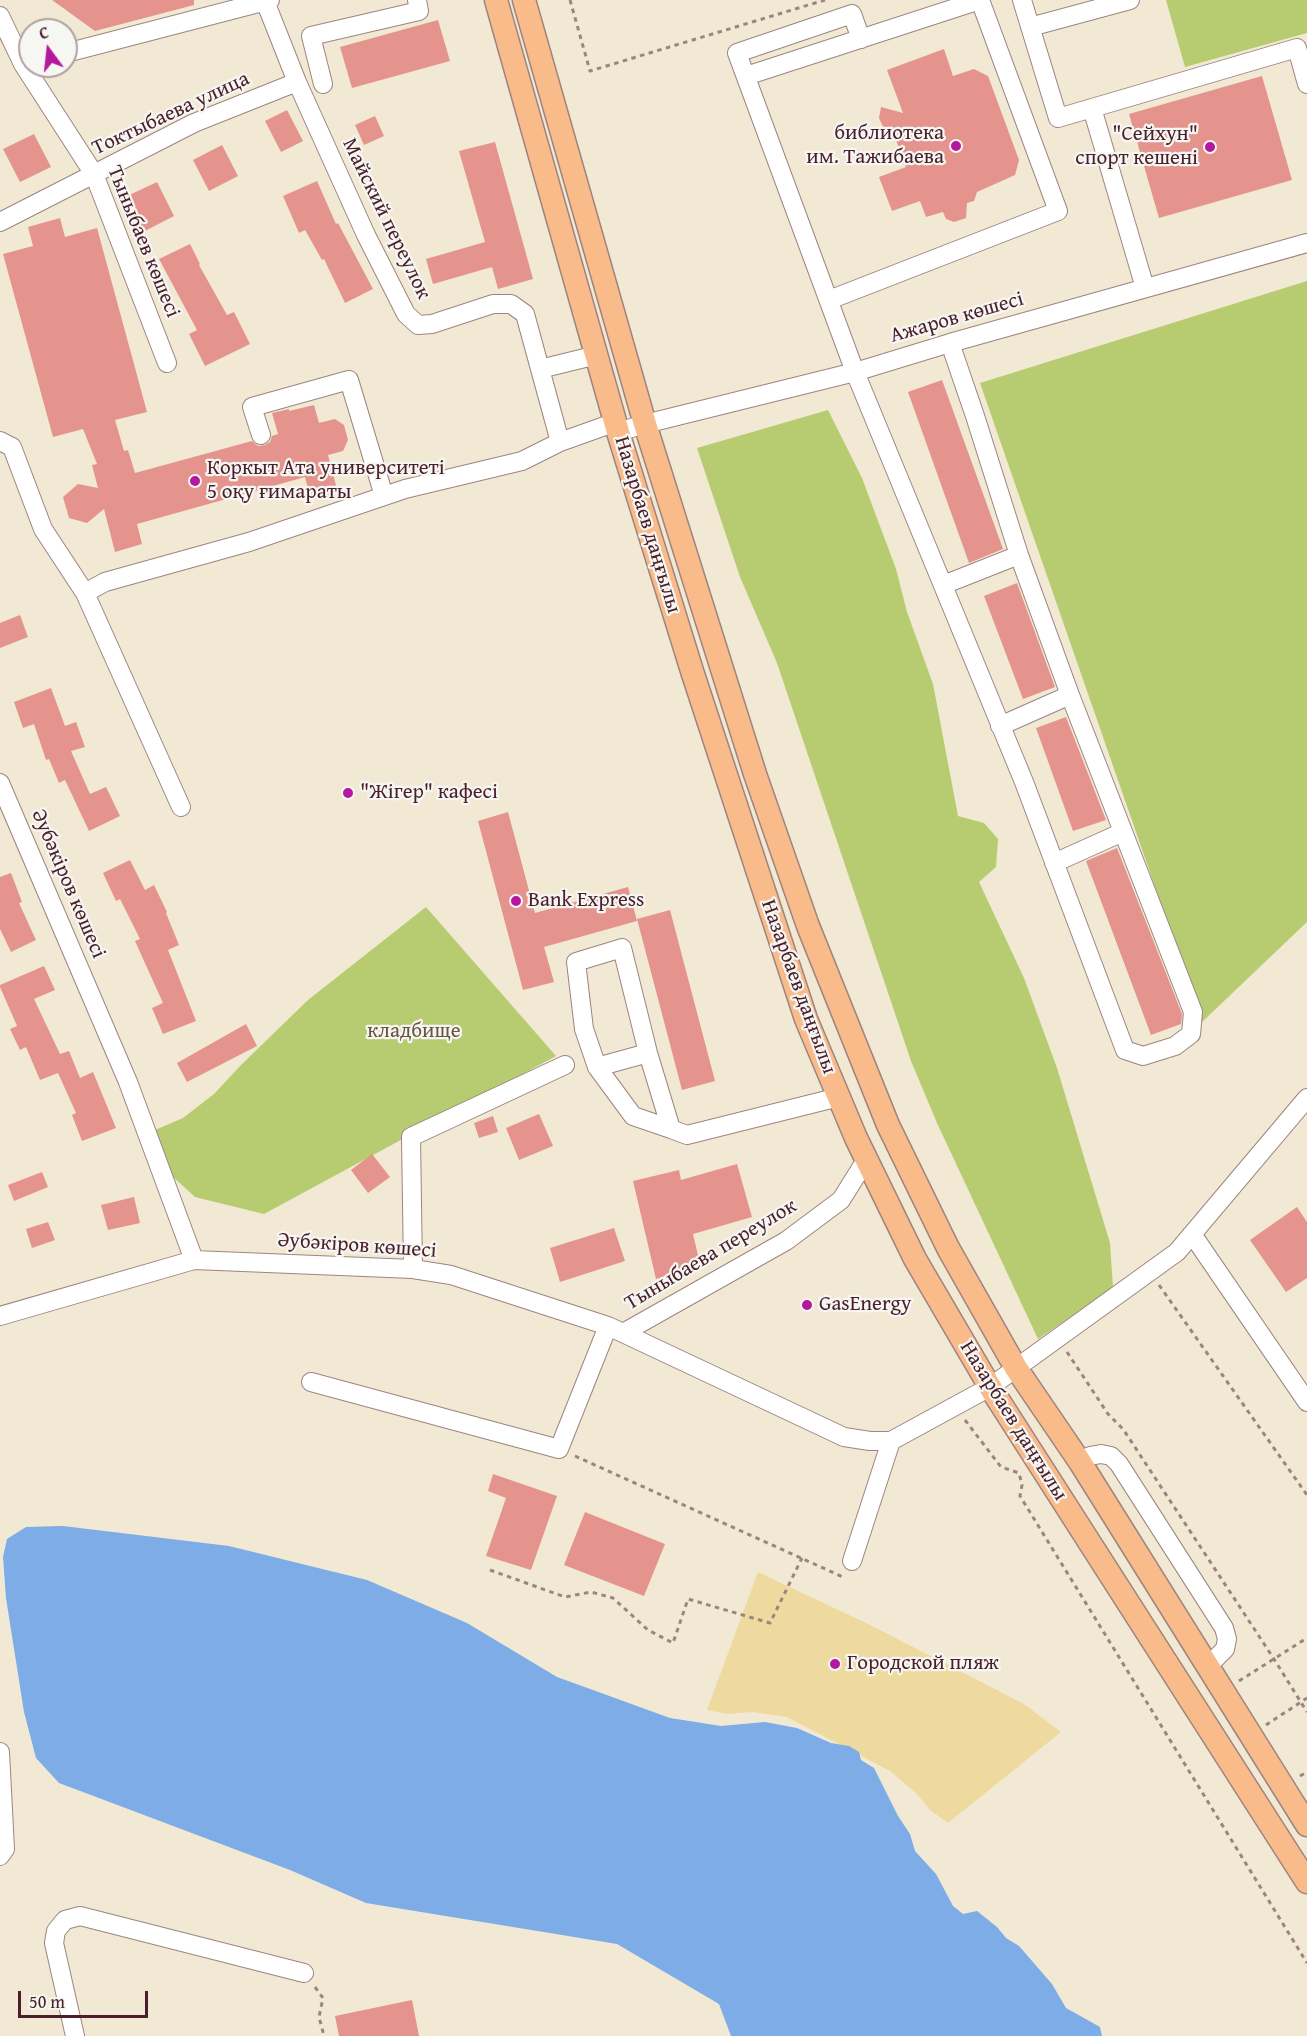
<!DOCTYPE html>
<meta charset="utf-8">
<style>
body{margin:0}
#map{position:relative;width:1307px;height:2036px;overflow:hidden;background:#f1e9d4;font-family:"Gentium Book Plus",serif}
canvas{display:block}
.north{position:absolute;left:18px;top:18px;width:60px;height:60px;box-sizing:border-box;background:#f6f6f2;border:2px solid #b1a0a2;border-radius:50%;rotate:345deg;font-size:16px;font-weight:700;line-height:24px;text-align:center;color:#4a1f2b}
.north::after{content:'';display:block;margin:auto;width:21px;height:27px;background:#b5179e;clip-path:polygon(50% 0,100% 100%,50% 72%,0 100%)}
.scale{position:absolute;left:18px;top:1991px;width:130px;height:27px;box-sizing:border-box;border:3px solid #4a1f2b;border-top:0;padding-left:8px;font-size:18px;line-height:21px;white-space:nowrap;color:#4a1f2b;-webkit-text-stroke:4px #f6f6f2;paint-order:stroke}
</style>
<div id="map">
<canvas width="1307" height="2036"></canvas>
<div class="north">С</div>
<div class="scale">50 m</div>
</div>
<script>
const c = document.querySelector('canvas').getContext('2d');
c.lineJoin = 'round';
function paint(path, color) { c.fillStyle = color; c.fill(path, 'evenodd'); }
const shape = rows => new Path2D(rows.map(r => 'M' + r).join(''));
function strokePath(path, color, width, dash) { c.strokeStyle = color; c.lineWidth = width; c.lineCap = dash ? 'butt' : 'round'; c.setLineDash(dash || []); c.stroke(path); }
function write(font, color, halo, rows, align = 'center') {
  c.font = font + ' "Gentium Book Plus",serif'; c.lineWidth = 4.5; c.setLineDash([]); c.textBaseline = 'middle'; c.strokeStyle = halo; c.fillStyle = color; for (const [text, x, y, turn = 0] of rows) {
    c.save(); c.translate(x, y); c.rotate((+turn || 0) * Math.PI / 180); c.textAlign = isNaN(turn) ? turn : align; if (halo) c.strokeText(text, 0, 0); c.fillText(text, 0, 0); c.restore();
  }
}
paint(shape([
 [1166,0,1307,0,1307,33,1185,67],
 [1307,281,1307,922,1202,1022,980,383],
 [828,410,862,478,896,569,907,612,933,684,958,816,984,823,998,839,996,867,979,882,1024,978,1057,1068,1110,1243,1113,1288,1038,1339,937,1123,911,1061,777,663,740,577,697,448],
 [426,907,556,1056,264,1214,195,1197,171,1175,155,1130,183,1118,214,1094,241,1065,308,1000]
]), '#b7cc70');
paint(shape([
 [758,1572,868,1624,1024,1704,1061,1732,948,1823,930,1810,916,1793,890,1771,787,1717,753,1712,727,1714,707,1710]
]), '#eeda9e');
paint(shape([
 [63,1526,229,1546,367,1580,467,1623,557,1677,670,1718,721,1726,765,1722,797,1728,831,1743,849,1746,859,1752,861,1760,874,1768,898,1816,910,1834,915,1851,936,1874,953,1906,963,1914,977,1911,997,1927,1006,1938,1019,1946,1052,1984,1066,2008,1100,2027,1102,2036,731,2036,719,2004,617,1944,366,1903,290,1870,59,1783,36,1758,24,1712,6,1598,3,1557,7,1539,26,1527]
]), '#7dace7');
paint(shape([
 [52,0,194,0,194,5,95,31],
 [438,20,450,61,352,88,340,47],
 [944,49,953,76,974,69,988,76,1019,160,1015,175,977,192,974,201,967,203,966,218,954,222,946,219,943,212,926,217,920,201,892,211,879,177,906,167,893,132,884,129,879,118,881,107,903,113,887,70],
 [1262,76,1292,180,1159,218,1129,114],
 [287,110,303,141,281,152,265,121],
 [375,116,384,136,364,145,355,125],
 [34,134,51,167,20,182,3,149],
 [495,142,533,279,498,289,492,267,433,284,426,259,485,242,459,151],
 [222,145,238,176,209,191,193,160],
 [317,181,336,224,338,223,373,289,345,303,324,259,322,260,305,230,299,233,283,196],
 [157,182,174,216,141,233,123,198],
 [60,218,65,237,97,228,147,412,115,420,124,451,128,450,135,473,252,441,258,446,265,445,270,442,272,436,278,434,272,413,289,409,289,411,314,405,319,423,335,419,344,425,348,440,343,451,328,455,338,493,311,500,305,477,137,524,142,544,115,552,104,509,87,523,69,518,63,497,78,484,98,488,92,465,97,464,83,429,53,437,3,254,33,246,28,227],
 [190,244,200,264,199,265,227,315,234,312,250,344,205,366,189,334,197,330,159,259],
 [942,380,1003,549,969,563,908,392],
 [1017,583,1055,687,1023,699,984,596],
 [20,615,28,637,0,648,0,623],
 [51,688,65,726,76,722,85,747,71,751,90,794,106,787,120,816,89,831,65,780,59,783,49,759,46,760,34,724,23,728,14,702],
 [1066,717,1106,820,1073,831,1036,728],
 [508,812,535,913,628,887,637,921,544,947,554,982,523,990,478,821],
 [1117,848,1182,1014,1181,1024,1151,1035,1086,861],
 [130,860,145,890,154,885,167,912,166,913,179,945,168,950,196,1021,163,1034,152,1008,163,1003,135,941,140,939,120,899,116,901,103,873],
 [11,873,22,902,19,903,36,940,11,952,0,929,0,877],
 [670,910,715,1081,682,1090,637,919],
 [44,966,55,990,34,999,60,1054,69,1051,80,1078,93,1072,116,1128,82,1141,72,1115,76,1113,58,1073,40,1080,26,1047,20,1050,10,1029,17,1026,0,987,0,985],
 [246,1024,257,1046,187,1082,177,1063],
 [539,1114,553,1146,519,1160,506,1128],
 [493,1116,498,1132,479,1138,474,1123],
 [372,1154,390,1177,368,1193,351,1170],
 [737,1164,752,1217,693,1234,701,1268,656,1279,633,1181,679,1170,681,1180],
 [42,1172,48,1187,14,1201,8,1185],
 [134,1197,140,1223,108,1230,101,1205],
 [1297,1207,1307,1222,1307,1278,1286,1292,1250,1240],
 [48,1222,55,1240,32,1248,26,1229],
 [614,1228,625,1261,560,1282,550,1248],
 [493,1474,557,1496,531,1570,486,1556,506,1498,488,1491],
 [585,1512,665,1544,644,1596,564,1565],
 [412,2000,419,2036,339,2036,335,2016]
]), '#e4948d');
const minor = shape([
 [1022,0,1058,118,1297,48,1307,84],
 [265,1,297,82,366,235,406,314,418,325,432,324,493,304,511,304,525,314,560,442],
 [0,16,23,64,94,174,167,363],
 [1030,27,1130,0],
 [861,39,852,14,737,53,855,372,1024,782,1125,1050,1143,1056,1175,1046,1191,1034,1193,1012,1070,695,1019,555,975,416,950,343],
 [66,53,270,0],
 [746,76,980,0,1058,211,829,300],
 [323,84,311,36,419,11,417,0],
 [1092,108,1145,288],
 [0,222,194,123,297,82],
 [540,369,597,355],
 [618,432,645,424,855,372,950,343,1307,243],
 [261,435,252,407,349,380,384,496],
 [0,441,12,447,43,529,85,593,181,807],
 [943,585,1019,555],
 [85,593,105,582,249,542,405,489,522,461,560,442,616,422],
 [1000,726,1070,695],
 [0,783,128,1082,194,1260],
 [1054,863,1123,832],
 [597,1067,648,1053],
 [671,1129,648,1053,622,948,576,962,584,1029,597,1067,633,1116,671,1129,687,1135,839,1097],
 [1192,1234,1307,1402],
 [413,1269,411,1137,565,1065],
 [0,1316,194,1260,413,1269,451,1275,608,1326,844,1437,870,1441,891,1441,990,1387,1177,1252,1307,1098],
 [623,1333,786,1241,841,1200,866,1160],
 [311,1382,559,1449,608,1326],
 [1080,1462,1090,1456,1101,1454,1111,1456,1119,1464,1224,1628,1227,1639,1225,1649,1208,1666],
 [852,1561,891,1441],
 [0,1752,5,1849,0,1856],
 [75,2036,54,1943,56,1931,65,1920,80,1916,304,1973]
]);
const major = shape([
 [496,0,618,432,692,671,806,1019,856,1138,915,1259,990,1387,1307,1882],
 [524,0,645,424,755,774,808,926,888,1125,948,1248,1016,1368,1080,1462,1307,1825]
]);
strokePath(minor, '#9e8480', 20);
strokePath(major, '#9e8480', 25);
strokePath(shape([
 [570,0,590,71,825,0],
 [1159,1285,1307,1495],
 [1067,1352,1108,1414,1123,1429,1274,1659,1307,1712],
 [965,1420,1001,1467,1019,1473,1022,1485,1020,1496,1307,1963],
 [575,1456,843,1577],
 [490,1570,565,1597,591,1592,613,1598,648,1630,673,1643,688,1599,770,1623,802,1558],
 [1239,1681,1307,1638],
 [1266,1725,1307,1698],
 [1300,1776,1307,1772],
 [315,1987,323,1998,319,2017,324,2036]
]), '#9e8480', 3, [4.5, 4.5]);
strokePath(minor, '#fff', 18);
strokePath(major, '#fabb8b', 22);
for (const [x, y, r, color] of [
 [956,146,6,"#b5179e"],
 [1210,147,6,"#b5179e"],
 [195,481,6,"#b5179e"],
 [348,793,6,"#b5179e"],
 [516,901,6,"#b5179e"],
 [807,1305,6,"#b5179e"],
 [835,1664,6,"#b5179e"]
]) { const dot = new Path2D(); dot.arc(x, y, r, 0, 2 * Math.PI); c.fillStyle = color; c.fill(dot); strokePath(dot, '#f6f6f2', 2); }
write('21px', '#4a1f2b', '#f6f6f2', [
 ["Токтыбаева улица",171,114,-25],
 ["Майский переулок",386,219,64],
 ["Тыныбаев көшесі",143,242,68],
 ["Ажаров көшесі",957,318,-16],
 ["Назарбаев даңғылы",647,525,73],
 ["Әубәкіров көшесі",68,884,67],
 ["Назарбаев даңғылы",798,987,70],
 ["Әубәкіров көшесі",357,1246,4],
 ["Тыныбаева переулок",711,1255,-31],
 ["Назарбаев даңғылы",1013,1421,58]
]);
write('21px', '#4a1f2b', '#f6f6f2', [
 ["библиотека",944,134,"right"],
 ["им. Тажибаева",944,158,"right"],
 ["\"Сейхун\"",1198,135,"right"],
 ["спорт кешені",1198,159,"right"],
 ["Коркыт Ата университеті",207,469],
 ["5 оқу ғимараты",207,493],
 ["\"Жігер\" кафесі",360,793],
 ["Bank Express",528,901],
 ["GasEnergy",819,1305],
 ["Городской пляж",847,1664]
], 'left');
write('21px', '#6b5340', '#f6f6f2', [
 ["кладбище",414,1032]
]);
</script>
